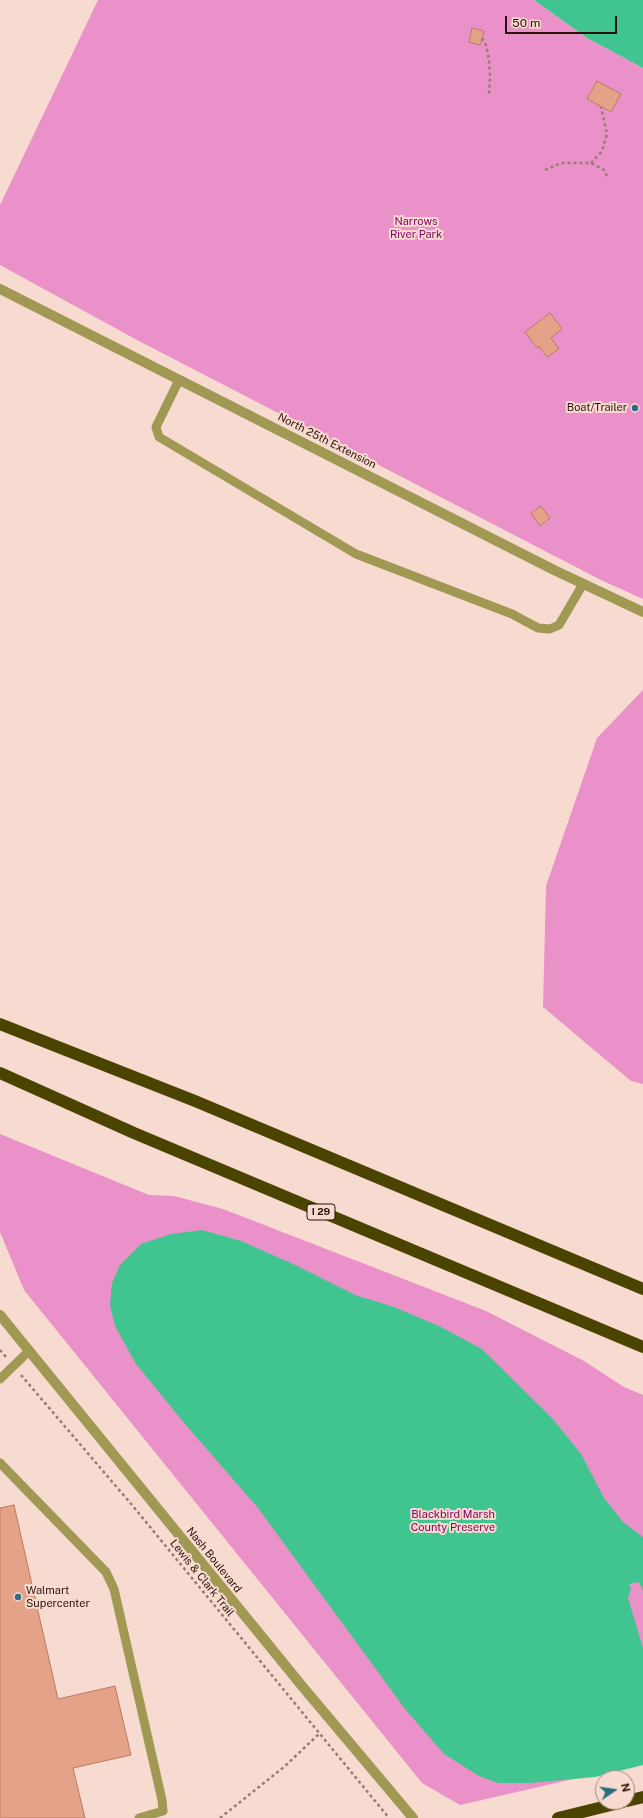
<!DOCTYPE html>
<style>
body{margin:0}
#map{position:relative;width:643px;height:1818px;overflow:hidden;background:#f7dad0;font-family:"Public Sans",sans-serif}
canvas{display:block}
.north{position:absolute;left:595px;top:1770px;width:40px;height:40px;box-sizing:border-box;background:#f7dad0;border:1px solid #a58a80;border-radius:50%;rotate:77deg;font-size:11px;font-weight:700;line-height:16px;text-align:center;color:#2b1309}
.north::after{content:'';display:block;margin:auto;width:14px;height:18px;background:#2c6c80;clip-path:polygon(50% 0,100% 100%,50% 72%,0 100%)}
.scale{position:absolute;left:505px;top:16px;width:112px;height:18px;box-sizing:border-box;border:2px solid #2b1309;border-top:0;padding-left:5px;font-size:12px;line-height:14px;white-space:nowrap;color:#2b1309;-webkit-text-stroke:3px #f7dad0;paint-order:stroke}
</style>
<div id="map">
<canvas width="643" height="1818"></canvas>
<div class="north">N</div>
<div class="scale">50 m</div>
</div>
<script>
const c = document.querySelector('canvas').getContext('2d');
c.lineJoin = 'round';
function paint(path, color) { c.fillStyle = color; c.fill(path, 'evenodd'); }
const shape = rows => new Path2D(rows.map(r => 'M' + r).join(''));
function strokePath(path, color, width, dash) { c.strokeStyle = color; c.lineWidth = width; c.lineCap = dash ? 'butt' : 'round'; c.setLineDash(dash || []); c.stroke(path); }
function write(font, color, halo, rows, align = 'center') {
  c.font = font + ' "Public Sans",sans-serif'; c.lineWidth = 4; c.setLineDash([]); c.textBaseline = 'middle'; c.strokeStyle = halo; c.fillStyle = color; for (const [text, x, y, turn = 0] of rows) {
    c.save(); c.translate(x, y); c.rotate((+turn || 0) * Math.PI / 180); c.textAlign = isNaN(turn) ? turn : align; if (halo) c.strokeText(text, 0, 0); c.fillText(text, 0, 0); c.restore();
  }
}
paint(shape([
 [98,0,534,0,587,38,643,68,643,599,601,580,137,340,0,265,0,205],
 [643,690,643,1084,631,1081,543,1007,546,886,597,738],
 [0,1134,149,1195,174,1196,223,1209,486,1311,584,1361,624,1387,643,1395,643,1763,460,1805,422,1783,24,1290,0,1232]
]), '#eb91c9');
paint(shape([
 [534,0,643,0,643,68,587,38],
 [202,1230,241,1241,291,1263,355,1295,394,1307,439,1326,482,1349,553,1419,581,1454,604,1498,623,1522,643,1537,643,1591,639,1582,629,1584,631,1589,628,1598,643,1648,643,1765,595,1777,530,1783,498,1783,479,1776,444,1754,405,1709,258,1508,185,1424,136,1364,115,1326,110,1305,112,1283,120,1265,141,1244,171,1234]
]), '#41c590');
const building = shape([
 [472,28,484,31,480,45,469,42,472,28],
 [597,81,621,94,611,112,587,99,597,81],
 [550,313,562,329,551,338,559,349,547,357,539,346,537,348,525,332,550,313],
 [541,506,550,518,540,526,531,513,541,506],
 [14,1505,58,1699,115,1686,131,1755,73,1768,85,1818,0,1818,0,1508,14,1505]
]);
paint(building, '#e4a288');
strokePath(building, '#b97b62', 1);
strokePath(shape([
 [482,38,486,45,489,60,490,76,489,94],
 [591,163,602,151,607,134,601,107],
 [545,170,561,163,591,163,604,170,608,178],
 [0,1350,6,1357],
 [21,1375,132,1505,389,1818],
 [220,1818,284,1767,319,1734]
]), '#967c72', 2.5, [3, 3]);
strokePath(shape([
 [179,380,156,427,159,437,356,554,512,614,538,628,550,629,559,625,583,584],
 [0,1379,29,1351],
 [0,1463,106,1572,114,1589,162,1800,163,1811,139,1818]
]), '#a19854', 9);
strokePath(shape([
 [0,289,554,570,643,612]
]), '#a19854', 10);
strokePath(shape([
 [0,1315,302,1686,413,1818]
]), '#a19854', 10);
strokePath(shape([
 [0,1024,195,1101,643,1289],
 [0,1073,134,1133,643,1347],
 [627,1801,643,1797],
 [558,1818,623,1802]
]), '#4b4400', 12);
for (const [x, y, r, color] of [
 [635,408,4,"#2c6c80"],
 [18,1597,4,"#2c6c80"]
]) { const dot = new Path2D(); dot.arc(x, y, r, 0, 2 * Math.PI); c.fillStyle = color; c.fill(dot); strokePath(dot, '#f7dad0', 1.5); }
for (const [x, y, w] of [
 [321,1212,28]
]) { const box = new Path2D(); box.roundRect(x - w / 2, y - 8, w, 16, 3); c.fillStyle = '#f7dad0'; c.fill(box); strokePath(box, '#2b1309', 1); }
write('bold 10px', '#2b1309', null, [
 ["I 29",321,1212]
]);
write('11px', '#7e0360', '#f7dad0', [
 ["Narrows",416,222],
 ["River Park",416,235],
 ["Blackbird Marsh",453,1515],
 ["County Preserve",453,1528]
]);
write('11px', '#2b1309', '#f7dad0', [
 ["Boat/Trailer",627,408],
 ["Walmart",26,1591,"left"],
 ["Supercenter",26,1604,"left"]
], 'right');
write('11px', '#2b1309', '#f7dad0', [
 ["North 25th Extension",327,441,27],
 ["Nash Boulevard",214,1560,51],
 ["Lewis & Clark Trail",202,1578,51]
]);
</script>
